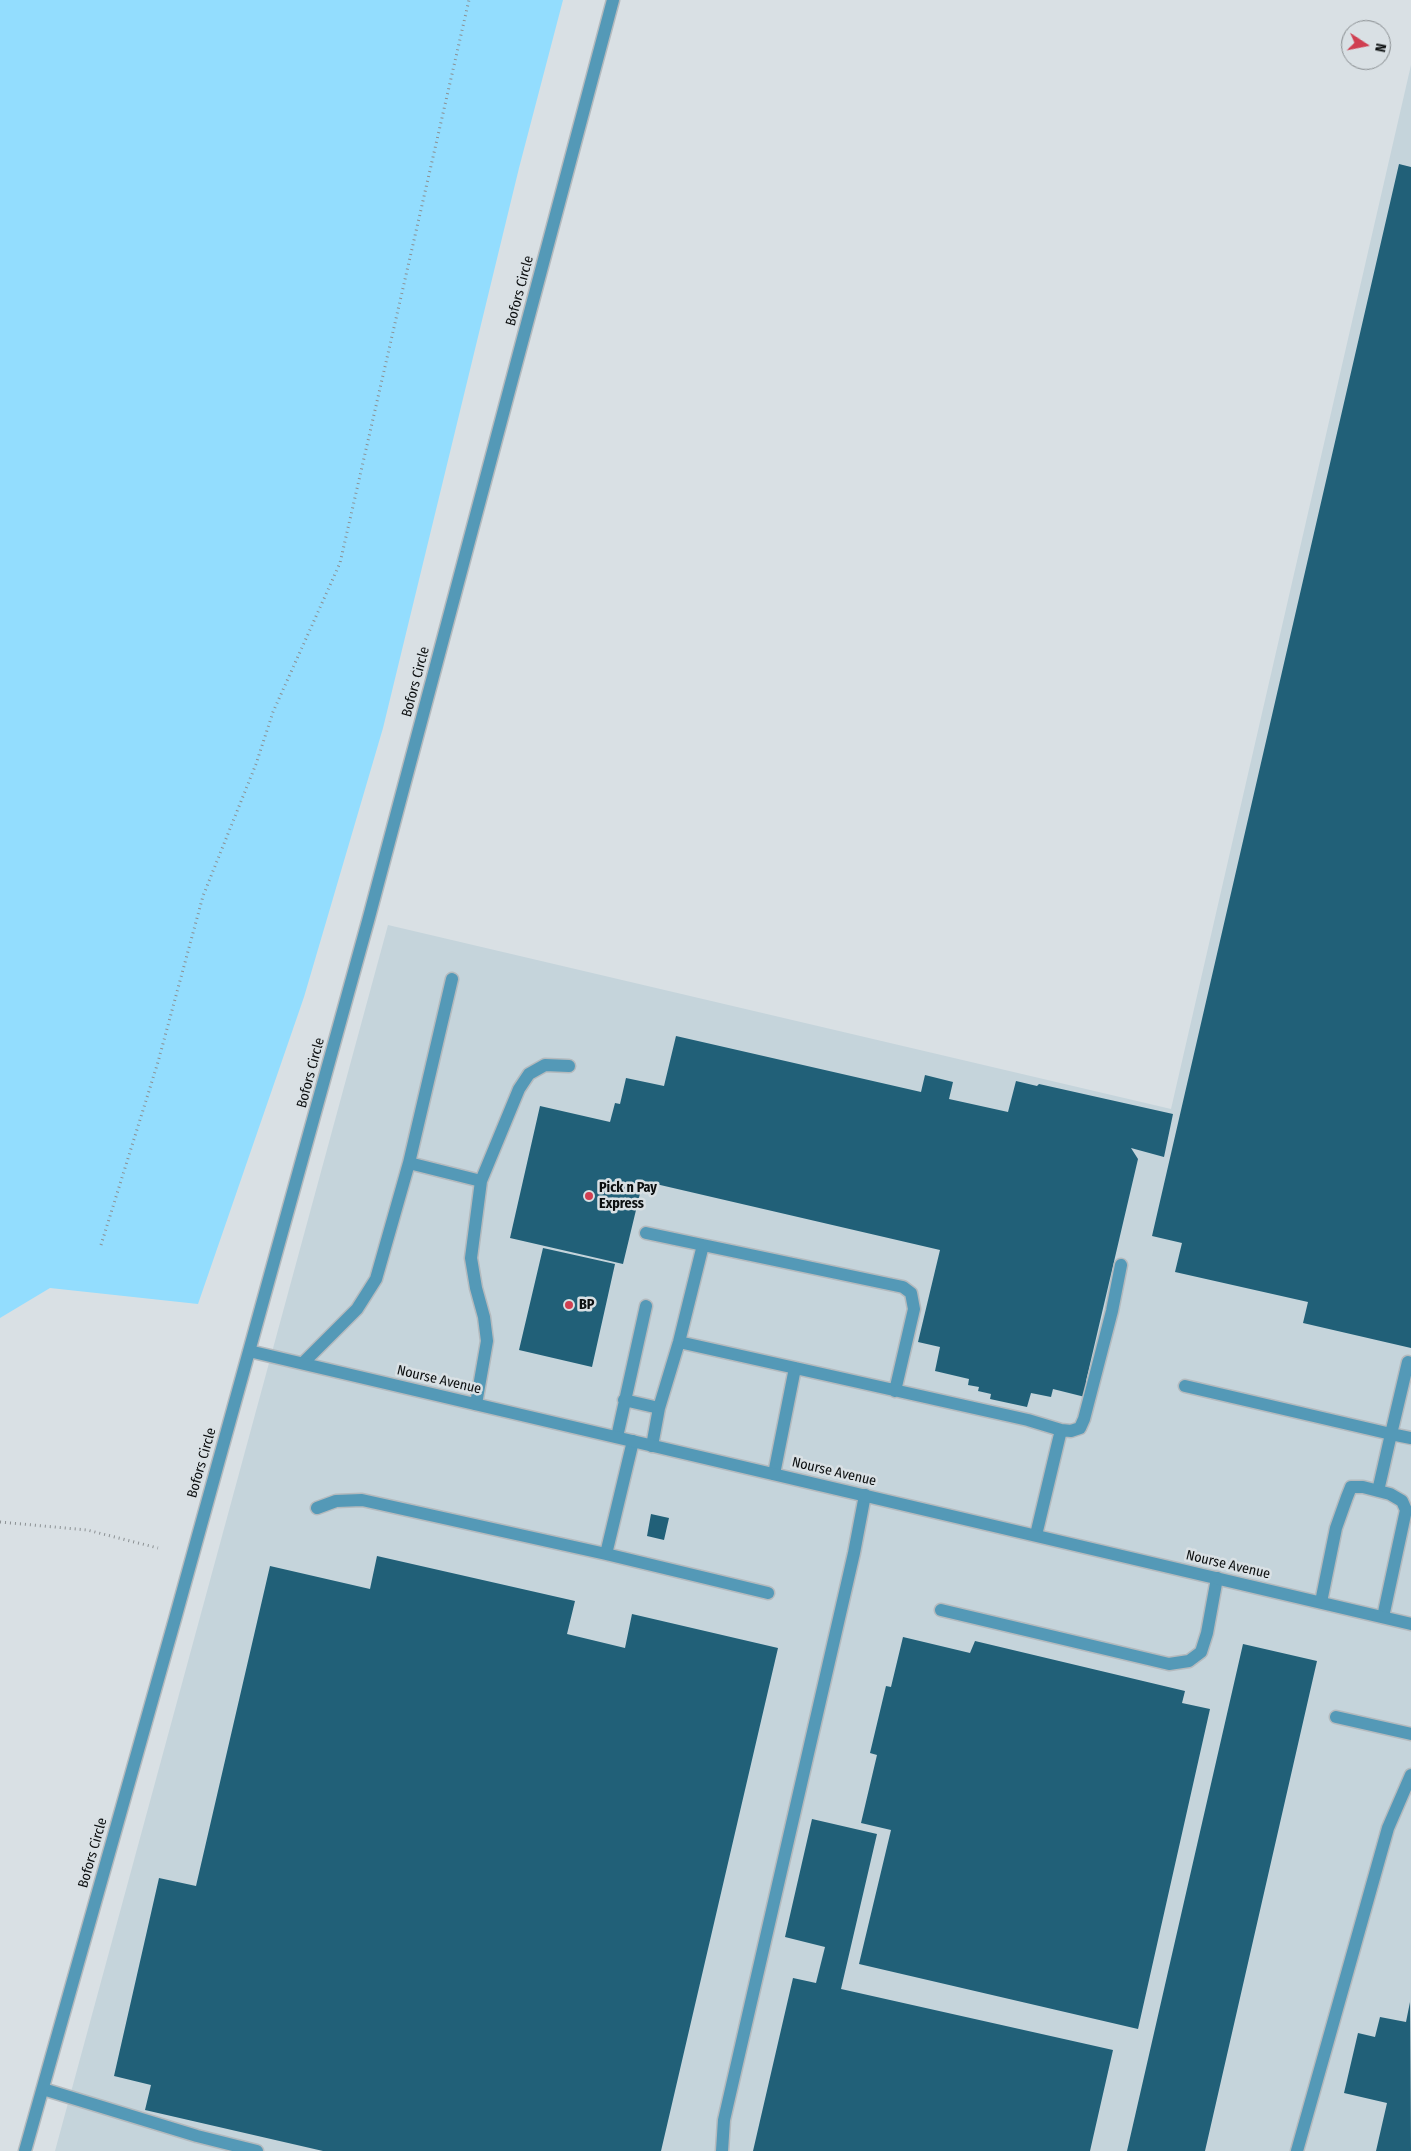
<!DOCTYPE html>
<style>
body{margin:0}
#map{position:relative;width:1411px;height:2151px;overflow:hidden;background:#d9e0e4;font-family:"Fira Sans Condensed",sans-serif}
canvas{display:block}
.north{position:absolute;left:1341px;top:20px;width:50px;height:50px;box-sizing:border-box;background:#d9e0e4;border:1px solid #878c8f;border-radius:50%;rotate:101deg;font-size:14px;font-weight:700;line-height:20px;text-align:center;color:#0c0f10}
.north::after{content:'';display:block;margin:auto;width:18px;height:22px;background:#d03f51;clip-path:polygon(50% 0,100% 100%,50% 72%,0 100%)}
</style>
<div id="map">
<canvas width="1411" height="2151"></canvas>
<div class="north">N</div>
</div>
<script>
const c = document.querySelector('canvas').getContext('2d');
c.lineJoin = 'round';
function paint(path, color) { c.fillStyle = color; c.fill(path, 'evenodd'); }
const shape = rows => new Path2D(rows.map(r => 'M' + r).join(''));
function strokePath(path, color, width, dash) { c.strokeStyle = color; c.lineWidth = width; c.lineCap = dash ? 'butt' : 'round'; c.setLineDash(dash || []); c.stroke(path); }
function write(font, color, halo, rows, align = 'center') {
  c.font = font + ' "Fira Sans Condensed",sans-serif'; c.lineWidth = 5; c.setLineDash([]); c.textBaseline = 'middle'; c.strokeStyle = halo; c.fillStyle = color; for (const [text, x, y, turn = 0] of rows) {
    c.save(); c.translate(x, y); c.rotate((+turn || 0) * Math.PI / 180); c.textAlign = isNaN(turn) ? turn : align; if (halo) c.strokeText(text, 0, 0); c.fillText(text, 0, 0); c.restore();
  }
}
paint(shape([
 [1411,65,1411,2151,55,2151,388,925,1171,1109]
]), '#c5d4db');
paint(shape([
 [0,0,563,0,519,168,383,728,304,997,198,1304,50,1288,0,1318]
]), '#93ddfe');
paint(shape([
 [1399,164,1411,167,1411,1348,1303,1323,1308,1302,1175,1272,1182,1243,1152,1236],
 [676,1036,921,1092,925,1075,953,1082,949,1099,1008,1112,1016,1081,1037,1086,1039,1084,1173,1114,1164,1157,1131,1148,1138,1159,1086,1381,1089,1381,1085,1397,1053,1389,1051,1397,1031,1393,1027,1407,990,1399,991,1394,978,1391,979,1387,968,1385,969,1379,935,1371,940,1347,918,1342,940,1250,643,1181,623,1264,510,1238,540,1106,610,1122,615,1103,620,1104,626,1078,664,1086],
 [543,1248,615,1264,592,1367,519,1350],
 [651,1514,669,1518,664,1540,647,1536],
 [377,1556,575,1601,567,1634,625,1648,632,1614,778,1648,661,2151,323,2151,145,2110,151,2085,114,2076,159,1878,196,1886,270,1566,370,1589],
 [903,1637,970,1653,975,1641,1185,1691,1182,1703,1210,1709,1138,2029,859,1964,891,1830,861,1823,877,1755,870,1753,886,1686,891,1687],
 [1243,1644,1317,1661,1205,2151,1127,2151],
 [812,1819,877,1834,841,1989,1113,2050,1090,2151,753,2151,793,1978,816,1983,825,1947,785,1937],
 [1410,2002,1411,2151,1376,2151,1387,2103,1344,2093,1358,2033,1375,2037,1380,2017,1406,2022]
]), '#216078');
const service = shape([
 [452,979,409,1163,481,1181],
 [646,1233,703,1245],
 [679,1342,1028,1420,1061,1430,1036,1535],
 [1408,1362,1391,1434,1411,1438],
 [303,1363,357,1309,376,1279,409,1163],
 [1185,1386,1391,1434,1378,1491],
 [624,1400,659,1408,679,1342,703,1245,903,1287,911,1293,914,1309,895,1391],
 [476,1404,487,1341,484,1317,476,1288,471,1258,481,1181,519,1089,529,1074,545,1065,569,1066],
 [1061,1430,1071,1431,1080,1428,1084,1419,1112,1311,1121,1265],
 [617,1437,646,1306],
 [633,1441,606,1554,768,1593],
 [652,1446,659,1408],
 [774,1474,795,1368],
 [317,1508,336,1501,362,1500,606,1554],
 [1321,1602,1336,1528,1347,1497,1351,1487,1363,1487,1390,1494,1402,1501,1406,1510,1383,1617],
 [941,1610,1169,1664,1189,1661,1201,1652,1207,1633,1217,1578],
 [1336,1717,1411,1734],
 [43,2089,197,2136,257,2151],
 [722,2151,724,2120,854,1553,865,1495],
 [1297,2151,1388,1828,1411,1775]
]);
const minor = shape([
 [249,1351,1411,1624],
 [25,2151,175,1619,368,921,613,0]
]);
strokePath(service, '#b4babe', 15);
strokePath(minor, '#b4babe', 15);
strokePath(shape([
 [101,1245,158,1062,203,896,256,764,273,712,340,563,469,0],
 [0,1522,87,1530,158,1548]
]), '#8b9093', 3, [1, 4]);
strokePath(service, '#5499b7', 12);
strokePath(minor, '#5499b7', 12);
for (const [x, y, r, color] of [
 [589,1196,5,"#d03f51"],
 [569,1305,5,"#d03f51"]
]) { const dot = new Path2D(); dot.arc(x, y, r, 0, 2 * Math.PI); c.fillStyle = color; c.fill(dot); strokePath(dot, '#d9e0e4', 2); }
write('14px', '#0c0f10', '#d9e0e4', [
 ["Bofors Circle",520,291,-75],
 ["Bofors Circle",416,682,-75],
 ["Bofors Circle",311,1073,-75],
 ["Nourse Avenue",439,1380,13],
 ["Bofors Circle",202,1463,-74],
 ["Nourse Avenue",834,1472,13],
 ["Nourse Avenue",1228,1565,13],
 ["Bofors Circle",93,1853,-74]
]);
write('bold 14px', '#0c0f10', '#d9e0e4', [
 ["Pick n Pay",599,1188],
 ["Express",599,1204],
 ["BP",579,1305]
], 'left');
</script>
